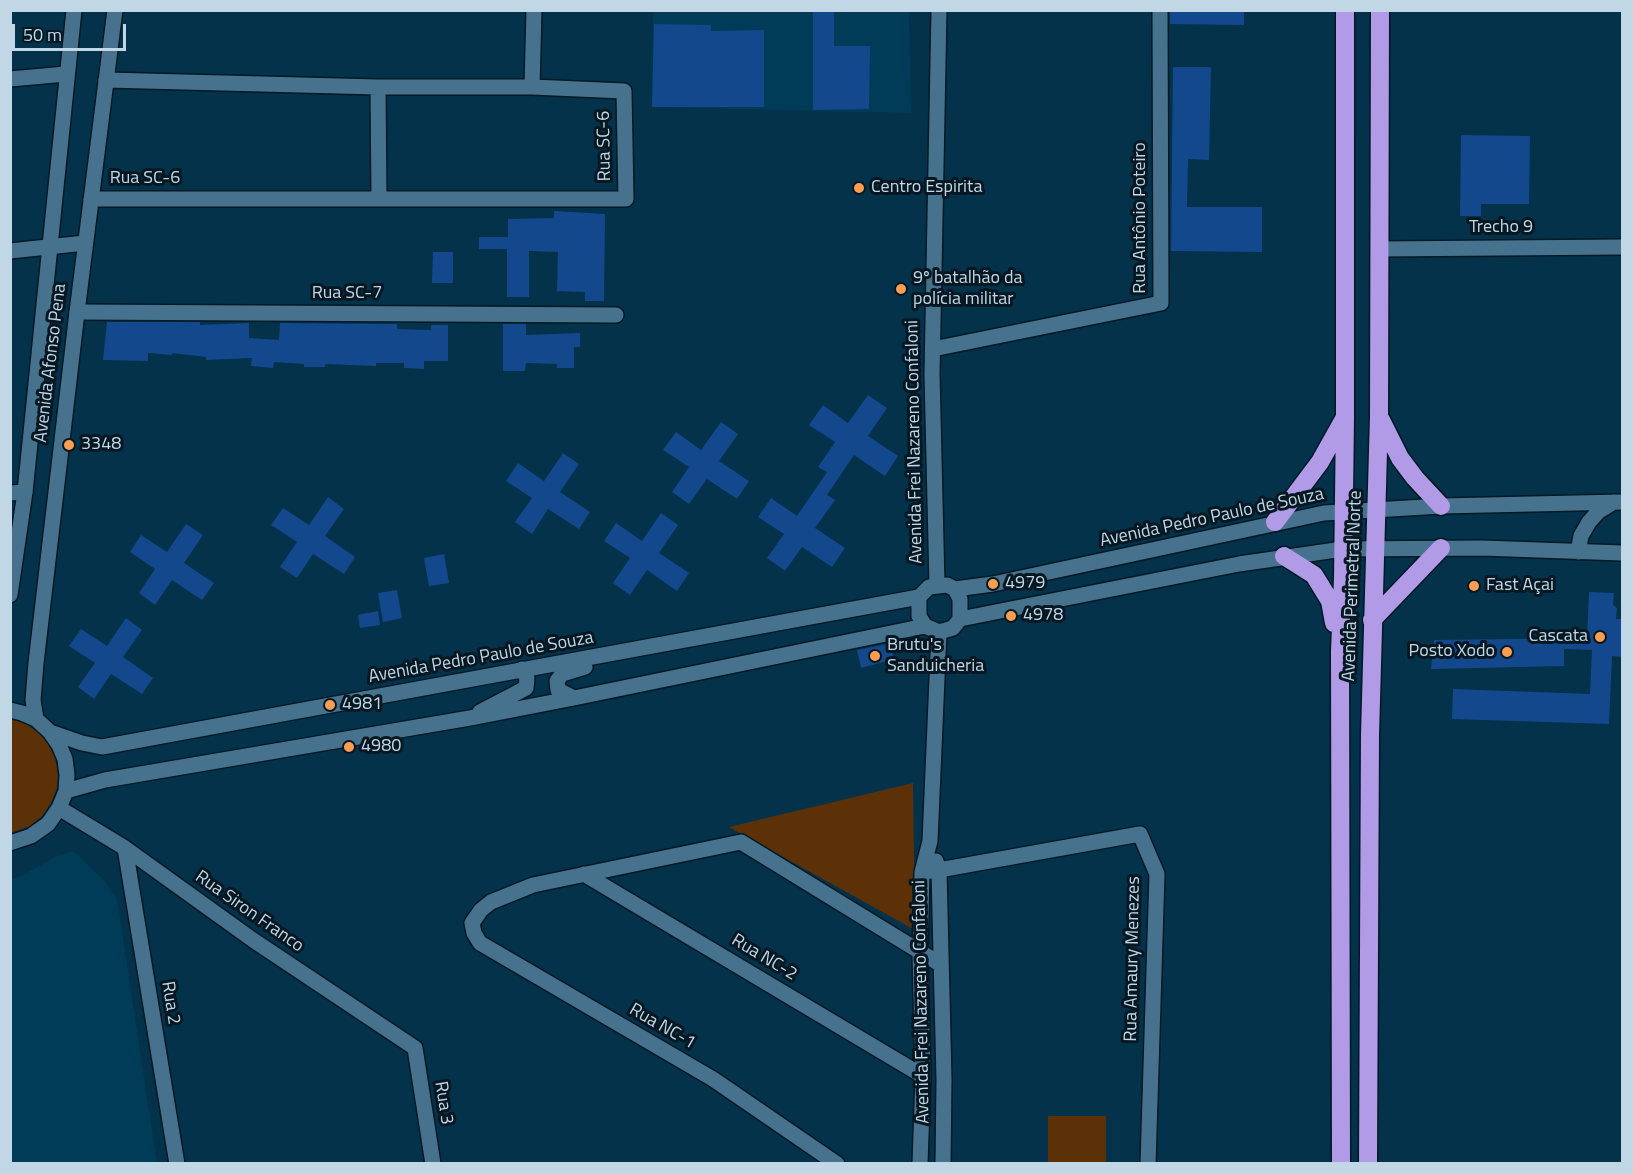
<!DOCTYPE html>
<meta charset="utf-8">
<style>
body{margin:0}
#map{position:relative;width:1633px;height:1174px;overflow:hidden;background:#03324a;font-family:"Titillium Web",sans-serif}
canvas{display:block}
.frame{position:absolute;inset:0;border:12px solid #c1d7e6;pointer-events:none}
.scale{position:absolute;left:12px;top:24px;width:114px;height:27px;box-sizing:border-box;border:3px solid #c1d7e6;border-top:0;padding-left:8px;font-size:18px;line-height:21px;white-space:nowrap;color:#c1d7e6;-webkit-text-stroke:4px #071823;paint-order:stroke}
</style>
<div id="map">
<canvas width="1633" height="1174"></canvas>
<div class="frame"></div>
<div class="scale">50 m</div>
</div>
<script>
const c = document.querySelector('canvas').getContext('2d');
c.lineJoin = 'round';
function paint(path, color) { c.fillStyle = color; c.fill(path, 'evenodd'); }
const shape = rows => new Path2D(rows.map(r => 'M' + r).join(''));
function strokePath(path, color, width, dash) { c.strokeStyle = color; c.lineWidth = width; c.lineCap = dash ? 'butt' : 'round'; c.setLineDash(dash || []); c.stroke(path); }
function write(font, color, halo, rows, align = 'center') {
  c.font = font + ' "Titillium Web",sans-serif'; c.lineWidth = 6; c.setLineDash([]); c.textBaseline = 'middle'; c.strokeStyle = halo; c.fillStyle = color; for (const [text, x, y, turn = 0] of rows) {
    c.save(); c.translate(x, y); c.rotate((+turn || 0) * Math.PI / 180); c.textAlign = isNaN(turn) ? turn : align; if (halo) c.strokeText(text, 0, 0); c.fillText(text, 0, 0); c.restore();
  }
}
paint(shape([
 [653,11,909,11,911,113,652,107],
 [73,851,104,880,117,899,157,1163,11,1163,11,879,19,877,57,856]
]), '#003c58');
paint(shape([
 [11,719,24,723,38,732,48,743,55,757,58,773,57,788,51,803,42,816,30,826,11,833],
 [913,783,915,930,729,827],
 [1048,1116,1106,1116,1106,1163,1048,1163]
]), '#5d3108');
paint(shape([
 [813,10,834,10,834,46,870,46,869,109,813,110],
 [1170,10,1244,10,1244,25,1170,24],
 [654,24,711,25,711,31,764,30,764,107,652,107],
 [1173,67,1211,67,1209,160,1188,159,1187,207,1262,207,1262,252,1171,251],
 [1461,135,1530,136,1529,204,1481,204,1481,216,1460,216],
 [554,211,605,214,604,301,585,301,585,292,557,291,558,252,529,251,529,297,507,297,507,249,479,249,479,237,508,237,508,219,554,218],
 [433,252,453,252,453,283,432,283],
 [107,322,200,322,200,325,249,323,249,338,279,340,280,323,397,324,397,329,431,330,431,325,448,325,448,361,424,361,424,369,404,368,404,363,376,363,376,366,325,364,325,367,304,367,304,364,274,362,273,368,251,366,252,358,206,360,206,357,172,353,172,355,148,353,148,361,103,360],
 [503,324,526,324,526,335,580,333,580,347,574,347,574,368,557,368,557,364,526,363,525,371,503,371],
 [868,395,887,408,868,436,898,456,885,476,854,455,827,495,835,500,815,528,845,548,832,567,802,547,785,571,767,558,784,534,758,517,771,498,797,516,827,472,818,467,835,442,809,425,823,405,848,423],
 [721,422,738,434,719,461,749,481,737,499,707,479,689,504,672,492,689,467,663,450,676,432,701,450],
 [563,453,579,464,560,492,590,512,579,529,548,509,532,534,515,522,532,498,506,481,518,463,544,481],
 [328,497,344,509,325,536,355,557,344,574,313,554,297,578,280,567,297,542,271,525,283,508,309,525],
 [661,513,678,525,659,553,689,573,677,591,647,570,630,595,613,583,630,558,604,541,616,523,642,541],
 [186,524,203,535,184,563,214,583,202,600,172,580,155,605,139,593,155,569,130,552,141,535,167,552],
 [444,554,449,583,429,586,424,558],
 [397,590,402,618,383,622,378,593],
 [1589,592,1614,593,1613,605,1617,608,1616,619,1623,619,1621,657,1612,656,1609,724,1452,719,1453,689,1590,694,1592,650,1564,649,1564,666,1431,669,1434,640,1587,638],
 [378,611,380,625,360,628,358,615],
 [126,618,142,630,123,657,153,678,142,694,111,674,94,699,78,687,95,663,69,646,81,629,107,646],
 [888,644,895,659,861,668,857,650]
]), '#13488d');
const street = shape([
 [10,79,66,74],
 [378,87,379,199],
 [532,87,534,10],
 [91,199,626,199,624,91,532,87,378,87,106,80],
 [1379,249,1622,247],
 [10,251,85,243],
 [77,312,616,315],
 [933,349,1161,303,1160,10],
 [10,493,25,492],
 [59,808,125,848,253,940,415,1048,433,1164],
 [125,848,177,1164],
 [936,861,939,870,944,1080,943,1164],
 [922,872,939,870,1140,834,1157,874,1148,1164],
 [584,874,923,1076],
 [837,1164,713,1079,480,943,474,933,472,923,481,910,491,902,533,885,741,842,940,964],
 [920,1164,923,1076,920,953,922,872,930,841,939,632]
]);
const secondary = shape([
 [1578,552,1581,536,1589,522,1598,512,1614,502],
 [937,585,932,374,939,10],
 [955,589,960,599,960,619,953,628,939,632,925,626,919,616,919,597,929,587,947,585,955,589,993,584,1324,513,1441,506,1622,502],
 [10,595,25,492,74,10],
 [960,619,1239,564,1343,549,1482,548,1622,553],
 [574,698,558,690,557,681,562,674,585,667],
 [10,710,22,713,36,719,50,732,59,745,65,759,67,775,66,791,59,808,48,824,31,836,10,843],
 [480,712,526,688,527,678,522,669],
 [36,719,33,700,36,663,77,312,115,10],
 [50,732,82,743,102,747,919,597],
 [66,791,105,780,470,718,574,698,925,626]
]);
const highway = shape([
 [1381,420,1400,458,1415,478,1441,506],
 [1275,522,1320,462,1344,419],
 [1284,556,1314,575,1330,601,1334,623],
 [1372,620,1441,548],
 [1341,1164,1340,651,1343,578,1345,417,1345,10],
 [1368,1164,1370,735,1379,416,1380,10]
]);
strokePath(street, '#031925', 18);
strokePath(secondary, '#031925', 18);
strokePath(highway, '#031925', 21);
strokePath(street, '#47728d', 15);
strokePath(secondary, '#47728d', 15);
strokePath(highway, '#b19ae6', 18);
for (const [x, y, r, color] of [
 [859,188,6,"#fc9e52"],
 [901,289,6,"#fc9e52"],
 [69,445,6,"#fc9e52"],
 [993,584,6,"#fc9e52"],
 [1474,586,6,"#fc9e52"],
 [1011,616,6,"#fc9e52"],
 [1600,637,6,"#fc9e52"],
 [1507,652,6,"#fc9e52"],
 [875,656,6,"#fc9e52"],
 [330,705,6,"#fc9e52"],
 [349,747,6,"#fc9e52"]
]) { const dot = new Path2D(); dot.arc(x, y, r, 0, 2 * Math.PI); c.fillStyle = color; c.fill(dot); strokePath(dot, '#071823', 2); }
write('18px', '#c1d7e6', '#071823', [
 ["Rua SC-6",605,146,-91],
 ["Rua SC-6",145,179],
 ["Rua Antônio Poteiro",1141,218,-90],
 ["Trecho 9",1501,228],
 ["Rua SC-7",347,294],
 ["Avenida Afonso Pena",51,363,-83],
 ["Avenida Frei Nazareno Confaloni",915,442,-91],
 ["Avenida Pedro Paulo de Souza",1212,518,-12],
 ["Avenida Perimetral Norte",1353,586,-88],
 ["Avenida Pedro Paulo de Souza",481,658,-10],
 ["Rua Siron Franco",249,912,35],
 ["Rua NC-2",764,958,31],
 ["Rua Amaury Menezes",1133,959,-89],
 ["Avenida Frei Nazareno Confaloni",922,1002,-91],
 ["Rua 2",170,1003,81],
 ["Rua NC-1",662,1027,30],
 ["Rua 3",443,1103,81]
]);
write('18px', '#c1d7e6', '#071823', [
 ["Centro Espirita",871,188],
 ["9º batalhão da",913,279],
 ["polícia militar",913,300],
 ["3348",81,445],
 ["4979",1005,584],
 ["Fast Açai",1486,586],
 ["4978",1023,616],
 ["Cascata",1588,637,"right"],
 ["Brutu's",887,646],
 ["Sanduicheria",887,667],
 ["Posto Xodo",1495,652,"right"],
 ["4981",342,705],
 ["4980",361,747]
], 'left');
</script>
